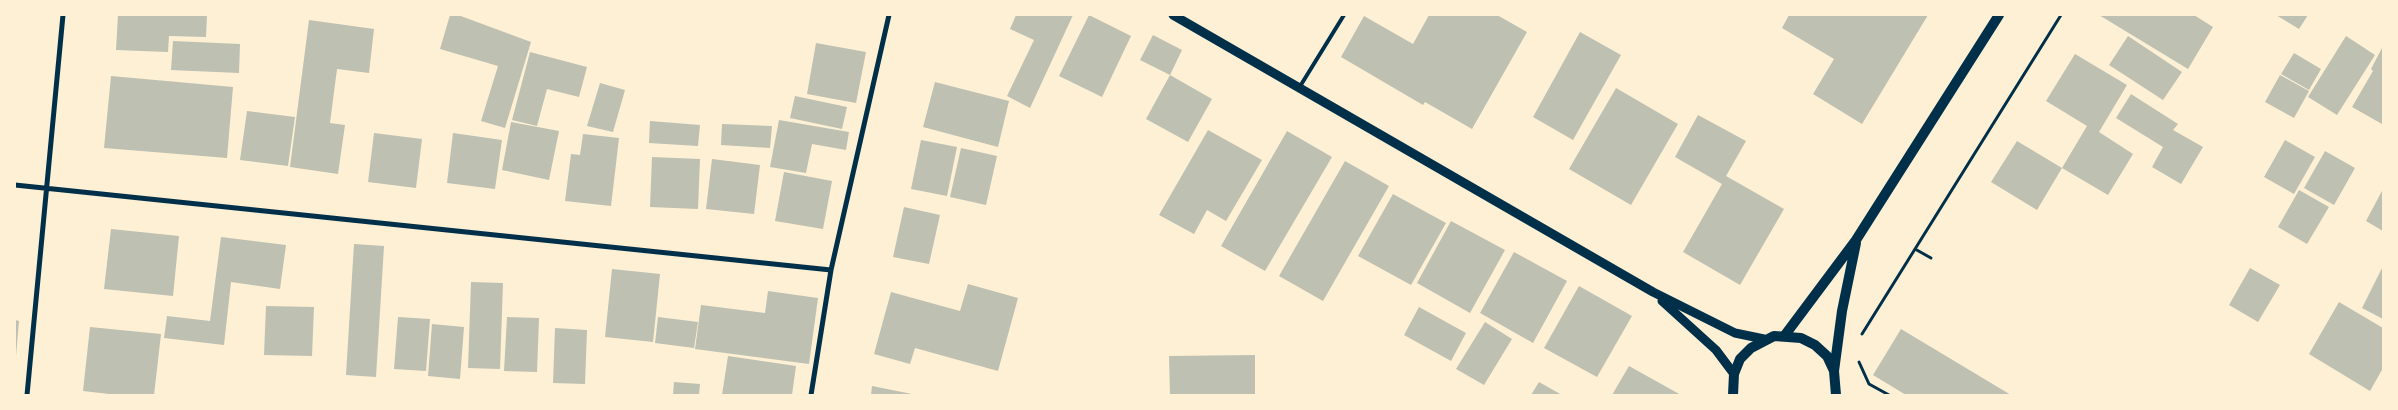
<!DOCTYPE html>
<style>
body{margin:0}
#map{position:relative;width:2398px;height:410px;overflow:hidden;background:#fdf0d5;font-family:Ubuntu,sans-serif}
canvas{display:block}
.frame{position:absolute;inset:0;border:16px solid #fdf0d5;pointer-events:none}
</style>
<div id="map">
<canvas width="2398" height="410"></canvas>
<div class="frame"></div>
</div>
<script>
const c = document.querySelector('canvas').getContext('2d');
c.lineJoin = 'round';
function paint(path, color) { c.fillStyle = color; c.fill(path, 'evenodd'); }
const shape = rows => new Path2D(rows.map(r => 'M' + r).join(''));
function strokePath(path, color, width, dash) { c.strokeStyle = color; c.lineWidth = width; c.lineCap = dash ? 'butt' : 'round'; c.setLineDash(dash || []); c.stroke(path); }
paint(shape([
 [118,15,207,15,206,37,169,36,168,52,116,50],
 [450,15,458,15,531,42,505,128,481,121,498,66,440,49],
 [1016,15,1073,15,1030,108,1007,96,1034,40,1010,29],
 [1089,15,1131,36,1102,97,1059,76],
 [1429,15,1497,15,1527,32,1472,129,1425,102,1423,105,1341,57,1364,16,1413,44],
 [1789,15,1928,15,1862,124,1813,94,1834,59,1782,28],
 [2099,15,2194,15,2213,27,2188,69],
 [2276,15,2308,15,2299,29],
 [309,20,374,29,369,73,337,69,330,123,345,125,338,174,290,167],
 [1580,32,1621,55,1573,140,1533,117],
 [1153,35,1182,50,1170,75,1140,60],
 [2128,36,2182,72,2163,100,2109,65],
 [2346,36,2375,55,2337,115,2308,97],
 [173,41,240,44,239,73,171,70],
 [816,43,866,52,856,103,807,94],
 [2383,46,2383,122,2382,124,2352,107,2373,71,2371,69],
 [530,52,587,67,579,97,547,89,537,126,512,120],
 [2294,53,2321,69,2309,90,2281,74],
 [2075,54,2127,85,2099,132,2133,154,2108,195,2062,168,2087,126,2046,101],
 [1170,75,1212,99,1188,142,1146,119],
 [2280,75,2309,91,2294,118,2265,102],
 [111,76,233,87,227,158,104,148],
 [935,82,1009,101,998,147,923,127],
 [600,83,625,90,613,132,587,126],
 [1616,88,1678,124,1631,205,1569,169],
 [2131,94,2178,124,2173,130,2203,147,2181,184,2152,167,2163,147,2116,118],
 [795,96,847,107,842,129,790,118],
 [247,111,295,117,288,166,240,160],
 [1698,115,1746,141,1726,176,1784,209,1740,285,1683,252,1722,184,1675,157],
 [779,120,849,132,846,150,812,144,806,173,770,167],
 [650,121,700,125,698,146,649,143],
 [511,122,559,131,549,180,502,170],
 [722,124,772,126,770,148,721,145],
 [1208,130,1262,160,1226,221,1207,210,1194,234,1159,215],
 [1287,131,1332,157,1265,271,1221,246],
 [374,133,422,139,416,188,368,182],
 [453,133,502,140,495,189,447,183],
 [583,134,619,138,611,206,565,201,571,154,580,155],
 [921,140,957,147,947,196,911,189],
 [2285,140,2315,157,2294,194,2264,177],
 [2017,141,2062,168,2037,210,1991,182],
 [961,148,997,156,986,205,950,197],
 [2325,151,2355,168,2334,205,2304,188],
 [652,157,700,159,698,209,650,207],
 [712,159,760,165,754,214,706,209],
 [1345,161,1389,186,1323,301,1279,276],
 [784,172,832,181,823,229,775,221],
 [2383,189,2383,231,2366,221],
 [2299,190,2329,207,2307,244,2278,227],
 [1393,194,1446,223,1411,285,1358,256],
 [904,207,940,215,929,264,893,257],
 [1451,221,1505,250,1470,313,1417,283],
 [111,229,179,236,173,296,104,289],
 [221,237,286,245,280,289,231,282,224,345,164,338,167,316,210,321],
 [354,244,384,246,376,377,346,375],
 [1514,252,1567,281,1533,343,1480,313],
 [2383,266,2383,319,2362,308],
 [2250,268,2280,285,2258,322,2229,305],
 [612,269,660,274,653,342,605,337],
 [471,282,503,283,500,369,468,368],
 [968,284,1018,298,998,371,915,348,910,364,874,354,891,292,960,311],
 [1579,286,1632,316,1597,377,1544,348],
 [768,291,818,298,809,364,695,349,701,305,765,313],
 [2339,302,2383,328,2383,368,2370,391,2309,354],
 [266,306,314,307,312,356,264,355],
 [1419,307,1466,333,1451,361,1404,335],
 [398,317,430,319,426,371,394,369],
 [507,317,539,318,537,372,504,371],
 [658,317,698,322,694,348,655,343],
 [15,320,19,321,16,356,15,356],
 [1485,322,1512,339,1484,385,1456,369],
 [432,324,464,327,460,379,428,376],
 [90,327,161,334,154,395,118,395,83,391],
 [555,328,587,330,585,384,553,383],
 [1901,329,2011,395,1906,395,1873,375],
 [1255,355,1255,395,1170,395,1169,356],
 [728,356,796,366,792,395,722,395],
 [1629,366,1681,395,1612,395],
 [674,382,700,384,699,395,673,395],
 [1539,382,1562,395,1531,395],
 [872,386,912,394,912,395,871,395]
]), '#bec0b2');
strokePath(shape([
 [1915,249,1931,258],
 [1862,334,2061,15],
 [1859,362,1869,384,1889,395]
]), '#003049', 3);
strokePath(shape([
 [1299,88,1344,15]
]), '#003049', 4);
strokePath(shape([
 [15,185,831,270],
 [27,395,63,15],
 [811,395,831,270,889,15]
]), '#003049', 5);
strokePath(shape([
 [1173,15,1653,292,1735,333,1764,339],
 [1662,301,1716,350,1734,374]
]), '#003049', 9);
strokePath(shape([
 [1785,335,1856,240,1999,15],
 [1733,395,1734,374,1740,359,1751,348,1774,336,1801,338,1815,345,1827,356,1834,371],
 [1836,395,1834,371,1842,311,1856,243]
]), '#003049', 10);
</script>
